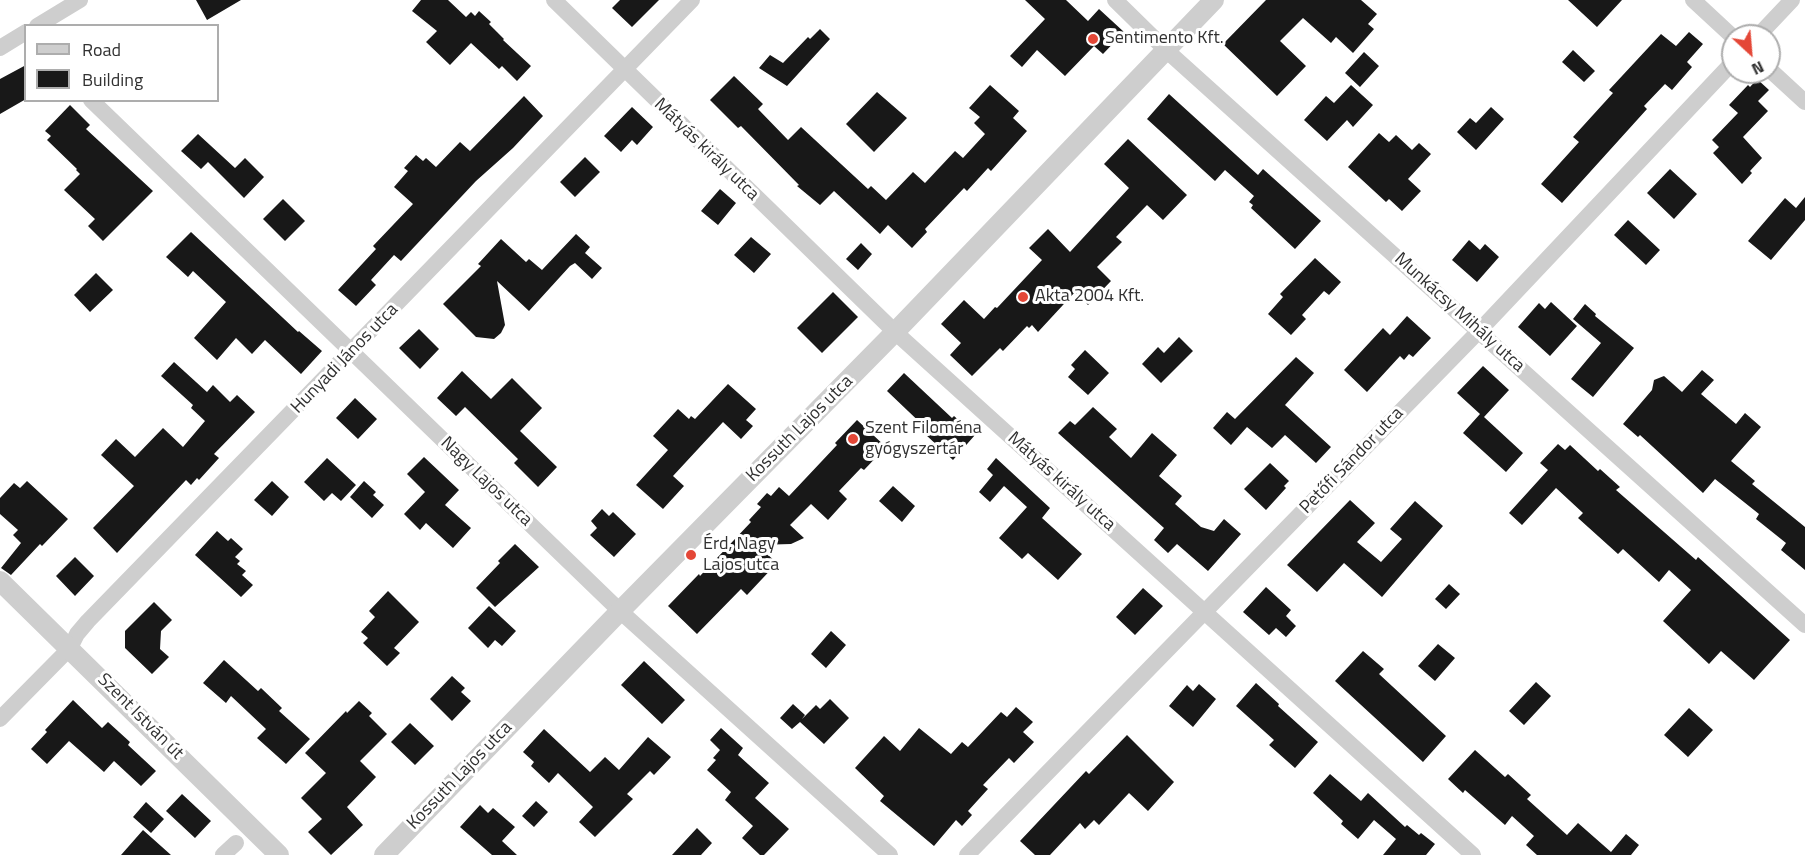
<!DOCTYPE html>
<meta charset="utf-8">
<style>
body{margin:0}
#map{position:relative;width:1805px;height:855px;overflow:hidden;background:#fff;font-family:"Titillium Web",sans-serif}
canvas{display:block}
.legend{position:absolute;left:24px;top:24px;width:195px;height:78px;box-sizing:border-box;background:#fff;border:2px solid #adadad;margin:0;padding:8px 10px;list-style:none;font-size:18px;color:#313131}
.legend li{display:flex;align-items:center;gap:12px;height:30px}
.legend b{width:30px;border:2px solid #adadad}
.north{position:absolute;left:1721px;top:24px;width:60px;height:60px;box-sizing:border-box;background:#fff;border:2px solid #adadad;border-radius:50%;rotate:154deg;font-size:16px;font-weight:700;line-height:24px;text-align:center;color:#313131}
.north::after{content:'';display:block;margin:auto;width:21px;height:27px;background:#e44737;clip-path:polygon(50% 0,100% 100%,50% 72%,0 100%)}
</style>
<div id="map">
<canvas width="1805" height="855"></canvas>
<ul class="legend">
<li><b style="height:8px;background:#cecece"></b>Road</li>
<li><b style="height:16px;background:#181818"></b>Building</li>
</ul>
<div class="north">N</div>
</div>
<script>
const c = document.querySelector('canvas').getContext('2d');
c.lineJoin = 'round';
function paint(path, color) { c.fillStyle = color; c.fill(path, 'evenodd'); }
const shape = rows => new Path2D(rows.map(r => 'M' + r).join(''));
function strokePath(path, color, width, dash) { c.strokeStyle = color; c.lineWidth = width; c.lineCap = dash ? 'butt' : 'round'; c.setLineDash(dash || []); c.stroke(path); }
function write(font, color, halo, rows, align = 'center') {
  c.font = font + ' "Titillium Web",sans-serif'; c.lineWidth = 6; c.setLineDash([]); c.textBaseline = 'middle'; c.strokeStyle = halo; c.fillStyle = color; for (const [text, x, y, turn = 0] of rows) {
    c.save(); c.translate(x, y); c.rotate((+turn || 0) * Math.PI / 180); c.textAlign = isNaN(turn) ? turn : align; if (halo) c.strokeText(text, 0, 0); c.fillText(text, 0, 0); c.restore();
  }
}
paint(shape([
 [196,0,241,0,207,20],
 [421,0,448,0,466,17,471,12,475,16,479,11,491,22,489,24,504,39,503,40,531,66,517,81,502,66,499,69,471,43,450,65,426,42,437,31,412,11],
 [620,0,659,0,632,27,612,8],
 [1025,0,1066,0,1088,21,1099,9,1124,32,1103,54,1094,46,1065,76,1037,50,1022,67,1010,56,1045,19],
 [1266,0,1361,0,1377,14,1368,24,1374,29,1353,53,1336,37,1331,43,1303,18,1280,41,1306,66,1277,96,1223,44],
 [1568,0,1622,0,1597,27],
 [820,29,830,39,787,86,759,68,770,55,783,63,808,37,810,39],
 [1689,32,1703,44,1687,62,1692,67,1672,90,1665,84,1644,106,1647,109,1562,203,1541,184,1579,142,1573,137,1613,93,1609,90,1661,34,1676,46],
 [1573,50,1595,71,1584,82,1562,62],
 [1364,52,1379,66,1360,87,1345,73],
 [26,65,26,99,0,114,0,79],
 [734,76,763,104,758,109,788,140,801,127,868,189,871,186,886,200,913,172,925,183,955,151,963,158,985,134,974,123,980,117,969,108,990,85,1019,111,1013,118,1027,131,991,171,988,168,967,191,964,188,925,229,927,232,912,248,888,225,880,234,834,191,820,205,797,186,799,185,741,126,738,128,710,100],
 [1757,79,1769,90,1758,101,1768,111,1743,137,1762,158,1750,171,1752,173,1742,184,1713,153,1719,147,1712,140,1738,113,1729,105,1748,85,1750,87],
 [1351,85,1373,105,1353,127,1347,120,1327,141,1304,120,1326,96,1334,103],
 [877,92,907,118,874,152,846,124],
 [1169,94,1258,175,1263,169,1321,221,1295,249,1251,208,1253,205,1249,202,1254,196,1225,170,1215,181,1147,119],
 [524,96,543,116,513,148,476,181,401,261,394,255,371,280,376,285,356,306,338,290,376,249,373,246,413,204,394,187,408,171,404,168,416,155,423,161,426,158,436,167,460,142,470,151],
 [70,105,90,125,86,129,153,191,103,241,88,226,95,219,64,190,80,174,76,170,77,169,47,140,51,136,45,131],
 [632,107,653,127,637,145,632,140,621,152,604,136],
 [1491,107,1504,119,1476,150,1457,132,1470,118,1476,123],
 [1379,133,1389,142,1396,135,1412,150,1419,143,1431,154,1408,179,1421,191,1402,211,1389,199,1386,202,1348,167],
 [198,134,235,168,245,158,264,177,244,198,208,162,201,169,181,151],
 [1128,139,1187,195,1163,220,1147,205,1116,237,1122,242,1097,267,1111,281,1088,305,1075,292,1038,332,1032,325,1029,328,1027,326,1003,351,1000,348,972,376,950,355,961,343,941,324,964,300,984,319,995,307,997,308,1042,260,1029,248,1048,229,1070,252,1129,188,1104,164],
 [585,157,600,172,575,197,560,182],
 [1670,169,1697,194,1674,219,1647,193],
 [720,189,736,203,718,225,701,211],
 [1805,197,1805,220,1771,260,1748,241,1785,198,1796,208],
 [283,199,305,221,285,241,263,219],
 [1628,220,1660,250,1646,265,1614,235],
 [191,232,298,332,299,331,322,351,301,374,265,340,252,354,236,338,217,360,194,338,226,302,193,271,188,277,166,257],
 [576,234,590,247,585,253,602,268,592,279,575,263,570,266,529,311,497,281,505,325,501,333,494,339,476,337,443,304,481,266,478,264,501,239,526,262,529,259,542,270],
 [751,237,771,254,754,273,734,255],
 [1469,240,1480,250,1485,244,1499,257,1477,282,1452,260],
 [861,243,872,254,858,270,846,259],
 [1315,258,1341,282,1329,295,1324,291,1302,315,1306,319,1291,335,1268,314,1283,297,1280,294],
 [96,273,113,290,90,312,74,295],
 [833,292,858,317,822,353,797,328],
 [1551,302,1577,326,1550,356,1518,327,1539,303,1545,309],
 [1585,304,1596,314,1595,316,1634,348,1593,397,1571,379,1601,343,1573,319],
 [1407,316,1431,338,1413,357,1409,354,1404,360,1400,356,1367,392,1344,370,1383,328,1390,335],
 [419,329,439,349,420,369,399,348],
 [1179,337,1193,351,1161,383,1142,364,1158,347,1164,353],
 [1085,350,1109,373,1088,395,1068,377,1075,369,1071,365],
 [1296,357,1314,373,1285,405,1331,447,1316,463,1285,435,1272,448,1247,427,1231,445,1213,428,1227,412,1235,419],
 [174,362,207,392,213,385,230,402,237,395,255,412,214,454,219,458,199,480,197,478,191,485,186,480,117,553,93,528,134,486,101,455,116,439,135,457,163,428,183,447,205,421,191,408,193,405,161,376],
 [1483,366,1509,390,1484,417,1523,453,1506,472,1463,433,1480,414,1457,393],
 [1702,370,1714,380,1701,394,1736,424,1745,413,1761,427,1731,461,1755,481,1752,484,1805,527,1805,570,1781,550,1786,543,1756,519,1759,514,1715,479,1703,493,1640,435,1638,437,1623,424,1652,390,1654,380,1664,376,1682,392],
 [462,371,491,399,512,378,542,408,520,431,557,467,538,487,514,463,518,459,465,407,456,416,437,398],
 [904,373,952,418,954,416,975,435,953,460,926,435,929,431,887,391],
 [728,384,756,409,746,420,753,426,741,439,723,422,673,476,684,486,663,509,636,485,668,450,653,436,678,409,689,419,691,416,695,419],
 [355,398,377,419,358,439,336,418],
 [1093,407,1117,429,1109,437,1131,458,1152,433,1177,455,1159,476,1182,496,1175,504,1201,527,1214,531,1224,519,1241,534,1208,571,1177,544,1168,553,1154,540,1164,528,1058,433,1070,421,1075,425],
 [857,420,886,447,864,470,861,468,839,491,847,499,828,520,811,504,790,525,804,538,791,544,757,545,777,563,747,595,741,589,697,634,668,606,699,574,700,576,751,522,749,520,761,507,757,504,767,493,771,496,779,487,789,496,837,445,835,443],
 [1558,444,1565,450,1570,445,1598,471,1600,469,1620,487,1616,490,1696,560,1698,557,1790,640,1754,680,1721,651,1709,664,1663,621,1691,590,1669,570,1659,582,1623,549,1618,554,1578,518,1583,513,1556,488,1522,525,1509,513,1548,470,1540,463],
 [424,457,459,490,445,505,471,528,453,548,426,523,420,530,404,514,425,492,407,474],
 [327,458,356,485,341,501,332,493,324,501,304,482],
 [996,458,1050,508,1042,518,1082,554,1058,580,1028,553,1022,559,999,538,1027,507,1004,486,990,502,979,492,993,475,987,469],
 [1270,463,1289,481,1284,486,1286,488,1266,510,1244,489],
 [27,481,68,519,42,546,40,544,11,575,1,568,21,543,13,535,18,530,0,514,0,498,14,483,20,488],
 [272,481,289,497,272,516,254,500],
 [364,481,376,492,373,495,384,505,372,518,350,497],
 [893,486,915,506,902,522,879,501],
 [1350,500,1375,523,1357,542,1381,562,1402,539,1390,529,1415,501,1443,526,1382,597,1344,563,1317,592,1287,565],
 [602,509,609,516,613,512,636,534,614,557,590,535,597,528,591,521],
 [217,531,228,541,231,538,243,549,235,557,240,561,237,564,246,571,242,575,253,585,241,597,195,555],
 [515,544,539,567,495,607,476,588,500,563,498,561],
 [75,557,94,576,75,596,56,576],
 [1449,584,1460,594,1446,609,1435,599],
 [1266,587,1291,610,1286,616,1296,626,1286,637,1276,628,1269,635,1243,612],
 [1143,588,1163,606,1135,635,1116,617],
 [388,591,419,622,394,648,400,653,387,666,363,643,368,638,361,632,375,617,369,611],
 [154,602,172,620,161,631,160,649,169,657,152,674,125,648,125,631],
 [489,606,516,631,502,646,495,640,488,648,468,628],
 [831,631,846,645,826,668,811,654],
 [1438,644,1455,658,1435,681,1418,666],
 [1363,651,1384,669,1379,674,1446,736,1423,762,1335,681],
 [224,660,258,691,261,688,282,708,279,711,310,739,286,764,257,738,266,729,231,696,226,703,203,683],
 [644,661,685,700,662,724,621,685],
 [452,676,465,688,461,692,471,701,452,721,430,699],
 [1536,682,1551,696,1524,725,1509,711],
 [1256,683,1279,704,1278,706,1318,742,1295,768,1269,745,1274,740,1236,706],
 [1199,684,1216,699,1193,727,1169,706,1187,685,1193,691],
 [830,699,849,718,824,744,800,722,792,729,780,718,793,704,805,715,802,719,816,705,820,709],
 [73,700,102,728,108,722,130,742,128,745,156,771,141,786,114,761,104,772,69,741,47,764,31,749,47,732,45,730],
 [359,701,372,713,369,716,387,734,360,761,376,777,347,807,363,825,331,855,308,832,322,819,301,798,326,773,305,753,346,711,347,713],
 [1016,707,1033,722,1023,732,1034,742,1014,763,1009,758,983,785,988,789,968,811,972,815,962,826,956,820,934,846,880,801,884,796,855,768,884,736,900,751,919,728,951,754,962,742,968,747,1001,712,1007,717],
 [1689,708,1713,730,1688,757,1664,735],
 [410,723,434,746,415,765,391,742],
 [721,728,743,748,738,755,769,783,755,798,789,829,764,855,760,855,742,838,753,826,725,800,731,792,707,770,716,760,713,758,720,750,710,740],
 [544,729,590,772,605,757,619,770,648,737,671,757,654,775,650,771,627,794,633,799,595,837,579,822,593,807,558,773,549,783,531,766,534,762,523,752],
 [1127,735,1174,782,1148,811,1129,793,1099,825,1094,820,1085,829,1080,823,1050,855,1035,855,1020,841,1086,771,1089,774],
 [1475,750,1505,777,1508,774,1531,795,1527,799,1567,835,1578,823,1611,852,1626,834,1639,845,1631,855,1537,855,1526,845,1534,836,1512,816,1505,825,1465,790,1463,793,1448,779],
 [1330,774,1361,801,1368,793,1405,827,1407,825,1419,835,1421,833,1435,844,1426,855,1383,855,1396,839,1374,820,1358,839,1341,824,1343,821,1313,793],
 [182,794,211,821,195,838,166,811],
 [536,801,548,812,534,827,522,816],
 [146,802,164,819,151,833,133,817],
 [480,805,488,813,493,808,515,827,502,841,517,855,492,855,460,827],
 [697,828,712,843,701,855,672,855],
 [143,830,171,855,121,855]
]), '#181818');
strokePath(shape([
 [554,0,895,332,1473,855],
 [1115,0,1166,50,1805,625],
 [1693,0,1733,37],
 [37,26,80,0],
 [1758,36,1792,0],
 [0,48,26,32],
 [1769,69,1805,102],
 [91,100,620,611,890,855],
 [0,719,70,648,77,634,88,621,692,0],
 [223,855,236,843],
 [967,855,1479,331,1733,62]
]), '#cecece', 16);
strokePath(shape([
 [0,581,279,855],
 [384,855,620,611,895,332,1214,0]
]), '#cecece', 20);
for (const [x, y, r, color] of [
 [1093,39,6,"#e44737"],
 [1023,297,6,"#e44737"],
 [853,439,6,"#e44737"],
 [691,555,6,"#e44737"]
]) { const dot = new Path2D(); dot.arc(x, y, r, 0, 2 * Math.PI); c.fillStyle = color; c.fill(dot); strokePath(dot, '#fff', 2); }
write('18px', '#313131', '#fff', [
 ["Sentimento Kft.",1105,39],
 ["Akta 2004 Kft.",1035,297],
 ["Szent Filoména",865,429],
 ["gyógyszertár",865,450],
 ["Érd, Nagy",703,545],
 ["Lajos utca",703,566]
], 'left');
write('18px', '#313131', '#fff', [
 ["Mátyás király utca",706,150,44],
 ["Munkácsy Mihály utca",1459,313,42],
 ["Hunyadi János utca",345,359,-46],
 ["Kossuth Lajos utca",800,429,-45],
 ["Petőfi Sándor utca",1352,461,-46],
 ["Nagy Lajos utca",486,482,44],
 ["Mátyás király utca",1061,482,42],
 ["Szent István út",140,717,45],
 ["Kossuth Lajos utca",460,776,-46]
]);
</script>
